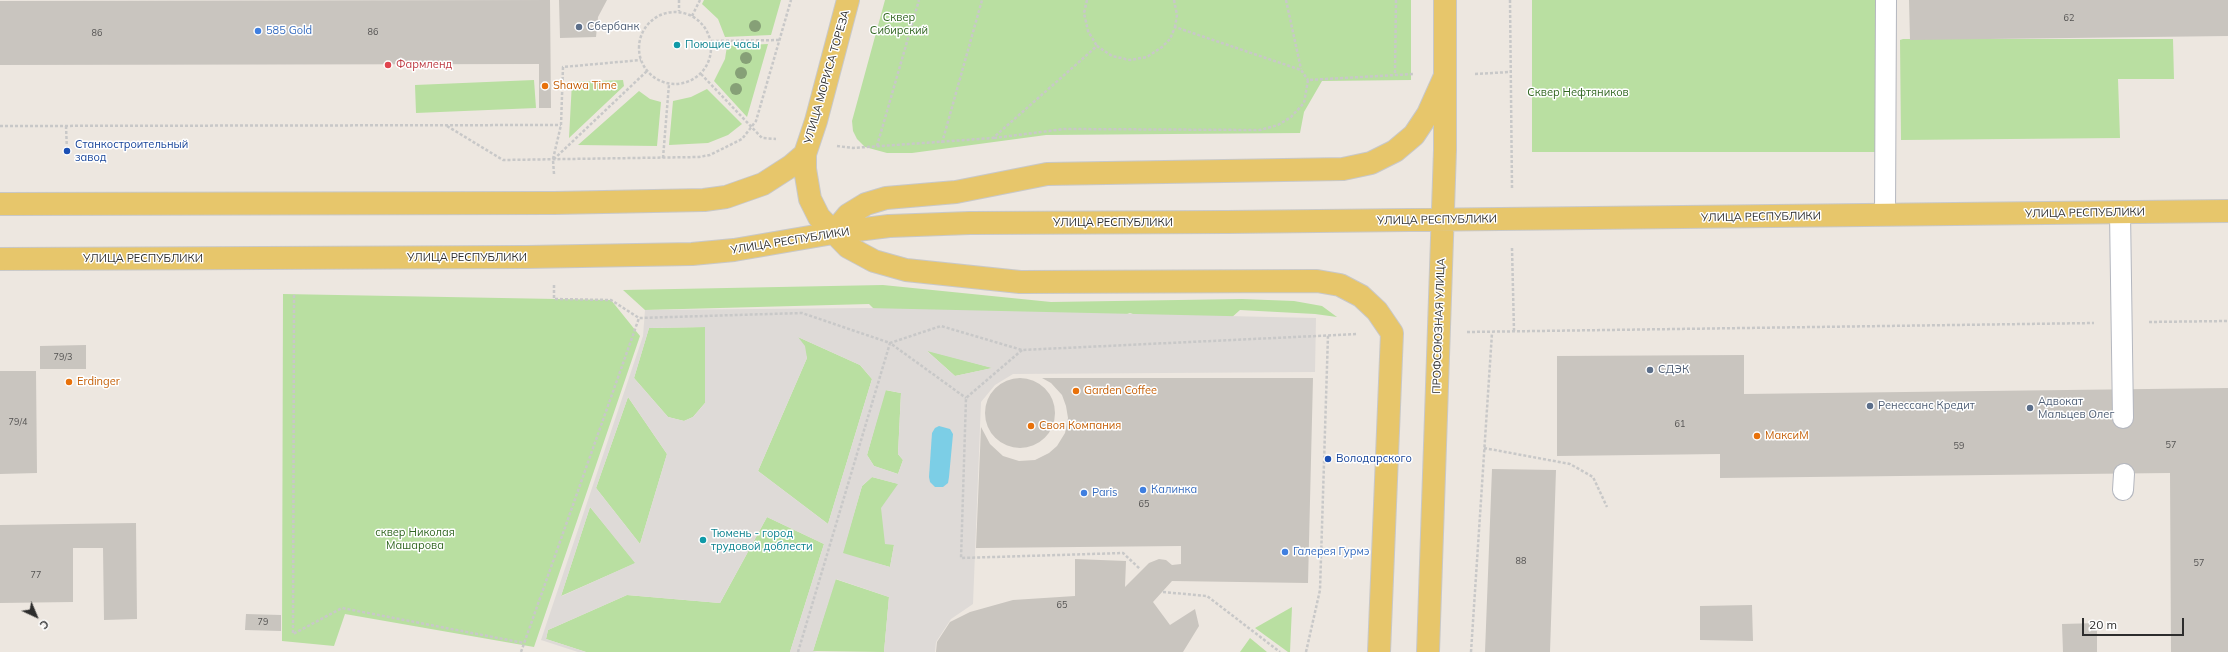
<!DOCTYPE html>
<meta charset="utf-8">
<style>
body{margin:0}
#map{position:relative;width:2228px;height:652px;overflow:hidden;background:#ede7e0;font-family:Mulish,sans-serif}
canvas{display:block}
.north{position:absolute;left:16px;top:596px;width:40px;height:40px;-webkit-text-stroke:3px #fff;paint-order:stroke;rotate:136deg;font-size:11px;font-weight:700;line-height:16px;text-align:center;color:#2d2d2d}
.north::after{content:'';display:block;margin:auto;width:14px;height:18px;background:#2d2d2d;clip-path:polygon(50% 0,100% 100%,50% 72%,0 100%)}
.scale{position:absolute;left:2082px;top:618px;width:102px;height:18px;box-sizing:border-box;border:2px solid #2d2d2d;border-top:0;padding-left:5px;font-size:12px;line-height:14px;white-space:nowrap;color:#2d2d2d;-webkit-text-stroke:3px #fff;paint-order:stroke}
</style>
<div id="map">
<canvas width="2228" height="652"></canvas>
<div class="north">С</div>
<div class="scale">20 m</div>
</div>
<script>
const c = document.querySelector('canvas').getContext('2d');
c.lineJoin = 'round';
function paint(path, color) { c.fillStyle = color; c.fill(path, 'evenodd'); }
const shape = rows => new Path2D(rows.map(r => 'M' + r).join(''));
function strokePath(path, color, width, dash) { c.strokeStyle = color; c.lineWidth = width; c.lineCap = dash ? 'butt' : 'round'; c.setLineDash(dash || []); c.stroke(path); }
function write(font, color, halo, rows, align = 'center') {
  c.font = font + ' Mulish,sans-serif'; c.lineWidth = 3; c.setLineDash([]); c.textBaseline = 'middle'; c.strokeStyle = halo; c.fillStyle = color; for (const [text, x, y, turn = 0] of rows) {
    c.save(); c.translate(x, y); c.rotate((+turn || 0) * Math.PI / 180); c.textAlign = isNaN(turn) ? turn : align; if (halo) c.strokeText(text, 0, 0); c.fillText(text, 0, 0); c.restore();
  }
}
paint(shape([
 [704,0,781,0,771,35,725,37,718,19,702,4],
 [885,0,1411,0,1411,80,1322,81,1304,112,1300,133,1046,135,912,153,887,153,865,147,857,139,853,131,852,121],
 [1532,0,1877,0,1876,152,1532,152],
 [1903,39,2173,39,2174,79,2118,79,2120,138,1901,140,1900,40],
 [768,44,747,117,714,81,725,59,727,46],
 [534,80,536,108,416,113,415,85],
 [623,80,624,86,569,138,572,82],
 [707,89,742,124,728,135,708,143,669,145,673,101,691,97],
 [639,91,650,99,661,102,657,146,578,145],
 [883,285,1051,302,1242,299,1294,301,1322,306,1337,317,1315,314,1240,310,1221,327,1162,324,1130,313,1071,335,887,322,869,304,645,310,623,290],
 [283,294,611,300,640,336,534,647,345,614,334,646,282,641],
 [705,327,705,403,693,417,684,421,668,417,634,378,649,328],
 [798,337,860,365,872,379,828,524,758,471,807,358],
 [926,350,993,368,955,376],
 [885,390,901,393,898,454,903,460,898,474,874,466,867,455],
 [628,397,667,454,640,544,596,488],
 [872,477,899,484,894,545,890,567,842,554,862,486],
 [590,507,636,563,561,596],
 [767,517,824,544,790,652,586,652,546,639,548,630,627,595,720,603],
 [835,579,889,597,884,652,813,651],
 [1292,607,1290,652,1288,652,1255,628],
 [1250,638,1267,652,1240,652]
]), '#b9dfa1');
paint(shape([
 [867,308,1316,318,1315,372,1013,374,995,385,981,402,973,604,951,619,936,642,935,652,884,652,889,597,836,579,813,651,817,652,790,652,824,544,767,517,720,603,627,595,548,630,546,639,586,652,578,652,541,640,643,336,645,310],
 [705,327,705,403,693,417,684,421,668,417,634,378,649,328],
 [798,337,860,365,872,379,828,524,758,471,807,358,805,346],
 [927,351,992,368,955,376],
 [886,390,901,393,898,454,903,460,898,474,874,466,867,455],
 [628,397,667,454,640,544,596,488],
 [872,477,898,484,881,508,885,544,894,545,890,567,843,553,862,486],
 [590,507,635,563,562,596,561,596]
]), '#dedad7');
paint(shape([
 [939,426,950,429,953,434,949,477,948,483,943,487,935,487,930,482,929,477,932,433,935,428]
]), '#7ccee6');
paint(shape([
 [550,0,551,108,539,108,539,64,0,65,0,1],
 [559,0,607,0,598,17,596,37,560,38],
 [1909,0,2228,0,2228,36,1910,40],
 [86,345,86,369,40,369,40,346],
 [1744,355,1744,394,2228,388,2228,652,2171,652,2170,473,1720,478,1720,454,1557,456,1557,356],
 [0,371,36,371,37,473,0,474],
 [1042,378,1313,378,1308,583,1172,581,1153,602,1170,625,1195,609,1199,626,1183,652,936,652,937,642,950,622,970,612,1013,600,1075,596,1075,559,1126,561,1125,587,1149,563,1159,559,1166,560,1172,565,1181,564,1181,546,976,548,981,427,990,444,1003,456,1019,461,1035,460,1049,453,1057,446,1065,433,1068,418,1066,406,1062,395,1051,383],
 '985 413a35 35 0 1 1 70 0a35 35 0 1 1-70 0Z',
 [1492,469,1556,470,1550,652,1485,652],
 [136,523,137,619,104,620,103,548,73,548,73,602,0,603,0,525],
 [1752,605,1753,641,1700,640,1700,606],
 [246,614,281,615,281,631,245,630],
 [2097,623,2097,652,2063,652,2062,624]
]), '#c9c5bf');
const lane = shape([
 [2120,212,2123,418],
 [1885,215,1886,0],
 [2123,490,2124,474]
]);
const primary = shape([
 [848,0,816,121,805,154,805,169,810,199,819,217,848,247,874,261,906,270,1020,282,1317,281,1340,285,1361,296,1377,311,1392,333,1379,652],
 [0,204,554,203,704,200,726,197,763,184,791,166,805,154],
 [833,233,848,215,866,204,886,198,956,192,1047,174,1343,169,1371,163,1395,151,1414,135,1428,114,1445,76],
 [0,259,526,257,692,254,734,250,833,233,889,226,970,223,1227,222,2228,211],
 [1428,652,1445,150,1445,0]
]);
strokePath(lane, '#b4b7bf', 22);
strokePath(primary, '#c8c8c8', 24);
strokePath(shape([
 [679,0,679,11],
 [1087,0,1084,13,1088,31,1097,46],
 [1174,0,1177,15,1175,27],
 [1286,0,1301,69],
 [1510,0,1512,189],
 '639 48a36 36 0 1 1 72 0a36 36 0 1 1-72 0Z',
 [692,16,700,0],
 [711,41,780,40],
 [1395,73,1396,0],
 [701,74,762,138,776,139],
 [1475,74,1510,72],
 [0,126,561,125],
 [66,126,67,151],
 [447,126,503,160,699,157,710,155,742,139,756,121,791,0],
 [994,138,1064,129,1260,130,1278,125,1291,117,1304,103,1308,80,1414,74],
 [942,143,982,0],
 [837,146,853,148,993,138,1097,46,1112,56,1130,60,1147,57,1162,47,1170,39,1175,27,1301,70,1308,80],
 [877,146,919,0],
 [663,158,669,84],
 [553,159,561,125,563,67,641,60],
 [554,174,553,160,647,71],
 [1512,248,1514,331],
 [554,285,554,299,611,300,639,318,802,313,890,343,941,326,1022,350,1358,334],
 [294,295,293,634,342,608,524,643],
 [2149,322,2228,321],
 [1467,332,2094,323],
 [1022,350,966,398,961,558,1123,553,1140,569],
 [1484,448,1570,464,1593,477,1607,507],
 [1163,592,1207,596,1280,652],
 [521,652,639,318],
 [798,652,890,343,966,398],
 [1306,652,1320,590,1328,335],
 [1471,652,1492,333]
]), '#c8c8c8', 2.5, [3, 2]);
strokePath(lane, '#fff', 20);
strokePath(primary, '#e7c66b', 22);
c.fillStyle = '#86a077';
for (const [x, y] of [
 [755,26],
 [746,58],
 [741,73],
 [736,89]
]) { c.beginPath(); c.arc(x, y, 6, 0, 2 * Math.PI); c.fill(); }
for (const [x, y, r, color] of [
 [579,27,4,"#5c6f8a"],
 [258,31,4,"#3f7fe0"],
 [677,45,4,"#0f9aa8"],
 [388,65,4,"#e0444e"],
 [545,86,4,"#e8710a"],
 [67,151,4,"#1a4fb4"],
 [1650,370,4,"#5c6f8a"],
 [69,382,4,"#e8710a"],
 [1076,391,4,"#e8710a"],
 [1870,406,4,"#5c6f8a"],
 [2030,408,4,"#5c6f8a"],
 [1031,426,4,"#e8710a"],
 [1757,436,4,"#e8710a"],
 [1328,459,4,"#1a4fb4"],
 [1143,490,4,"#3f7fe0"],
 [1084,493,4,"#3f7fe0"],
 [703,540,4,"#0f9aa8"],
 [1285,552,4,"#3f7fe0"]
]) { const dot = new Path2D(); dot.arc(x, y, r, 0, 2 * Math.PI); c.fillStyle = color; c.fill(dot); strokePath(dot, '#fff', 1.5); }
write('9px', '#545352', null, [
 ["62",2069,18],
 ["86",373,32],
 ["86",97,33],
 ["79/3",63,357],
 ["79/4",18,422],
 ["61",1680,424],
 ["57",2171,445],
 ["59",1959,446],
 ["65",1144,504],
 ["88",1521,561],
 ["57",2199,563],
 ["77",36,575],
 ["65",1062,605],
 ["79",263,622]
]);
write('11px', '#316621', '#fff', [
 ["Сквер",899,18],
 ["Сибирский",899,31],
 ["Сквер Нефтяников",1578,93],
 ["сквер Николая",415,533],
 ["Машарова",415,546]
]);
write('11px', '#4e5e75', '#fff', [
 ["Сбербанк",587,27],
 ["СДЭК",1658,370],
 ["Адвокат",2038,402],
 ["Мальцев Олег",2038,415],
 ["Ренессанс Кредит",1878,406]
], 'left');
write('11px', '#366cbe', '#fff', [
 ["585 Gold",266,31],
 ["Калинка",1151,490],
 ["Paris",1092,493],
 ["Галерея Гурмэ",1293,552]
], 'left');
write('11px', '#0d838f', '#fff', [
 ["Поющие часы",685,45],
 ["Тюмень - город",711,534],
 ["трудовой доблести",711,547]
], 'left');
write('11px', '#be3a42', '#fff', [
 ["Фармленд",396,65]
], 'left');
write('11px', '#2d2d2d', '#fff', [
 ["УЛИЦА МОРИСА ТОРЕЗА",827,77,-74],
 ["УЛИЦА РЕСПУБЛИКИ",2085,213,-1],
 ["УЛИЦА РЕСПУБЛИКИ",1761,217,-1],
 ["УЛИЦА РЕСПУБЛИКИ",1437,220,-1],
 ["УЛИЦА РЕСПУБЛИКИ",1113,223],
 ["УЛИЦА РЕСПУБЛИКИ",790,241,-9],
 ["УЛИЦА РЕСПУБЛИКИ",467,258],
 ["УЛИЦА РЕСПУБЛИКИ",143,259],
 ["ПРОФСОЮЗНАЯ УЛИЦА",1439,326,-88]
]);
write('11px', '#c56008', '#fff', [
 ["Shawa Time",553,86],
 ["Erdinger",77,382],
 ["Garden Coffee",1084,391],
 ["Своя Компания",1039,426],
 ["МаксиМ",1765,436]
], 'left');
write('11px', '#164399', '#fff', [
 ["Станкостроительный",75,145],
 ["завод",75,158],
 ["Володарского",1336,459]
], 'left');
</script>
